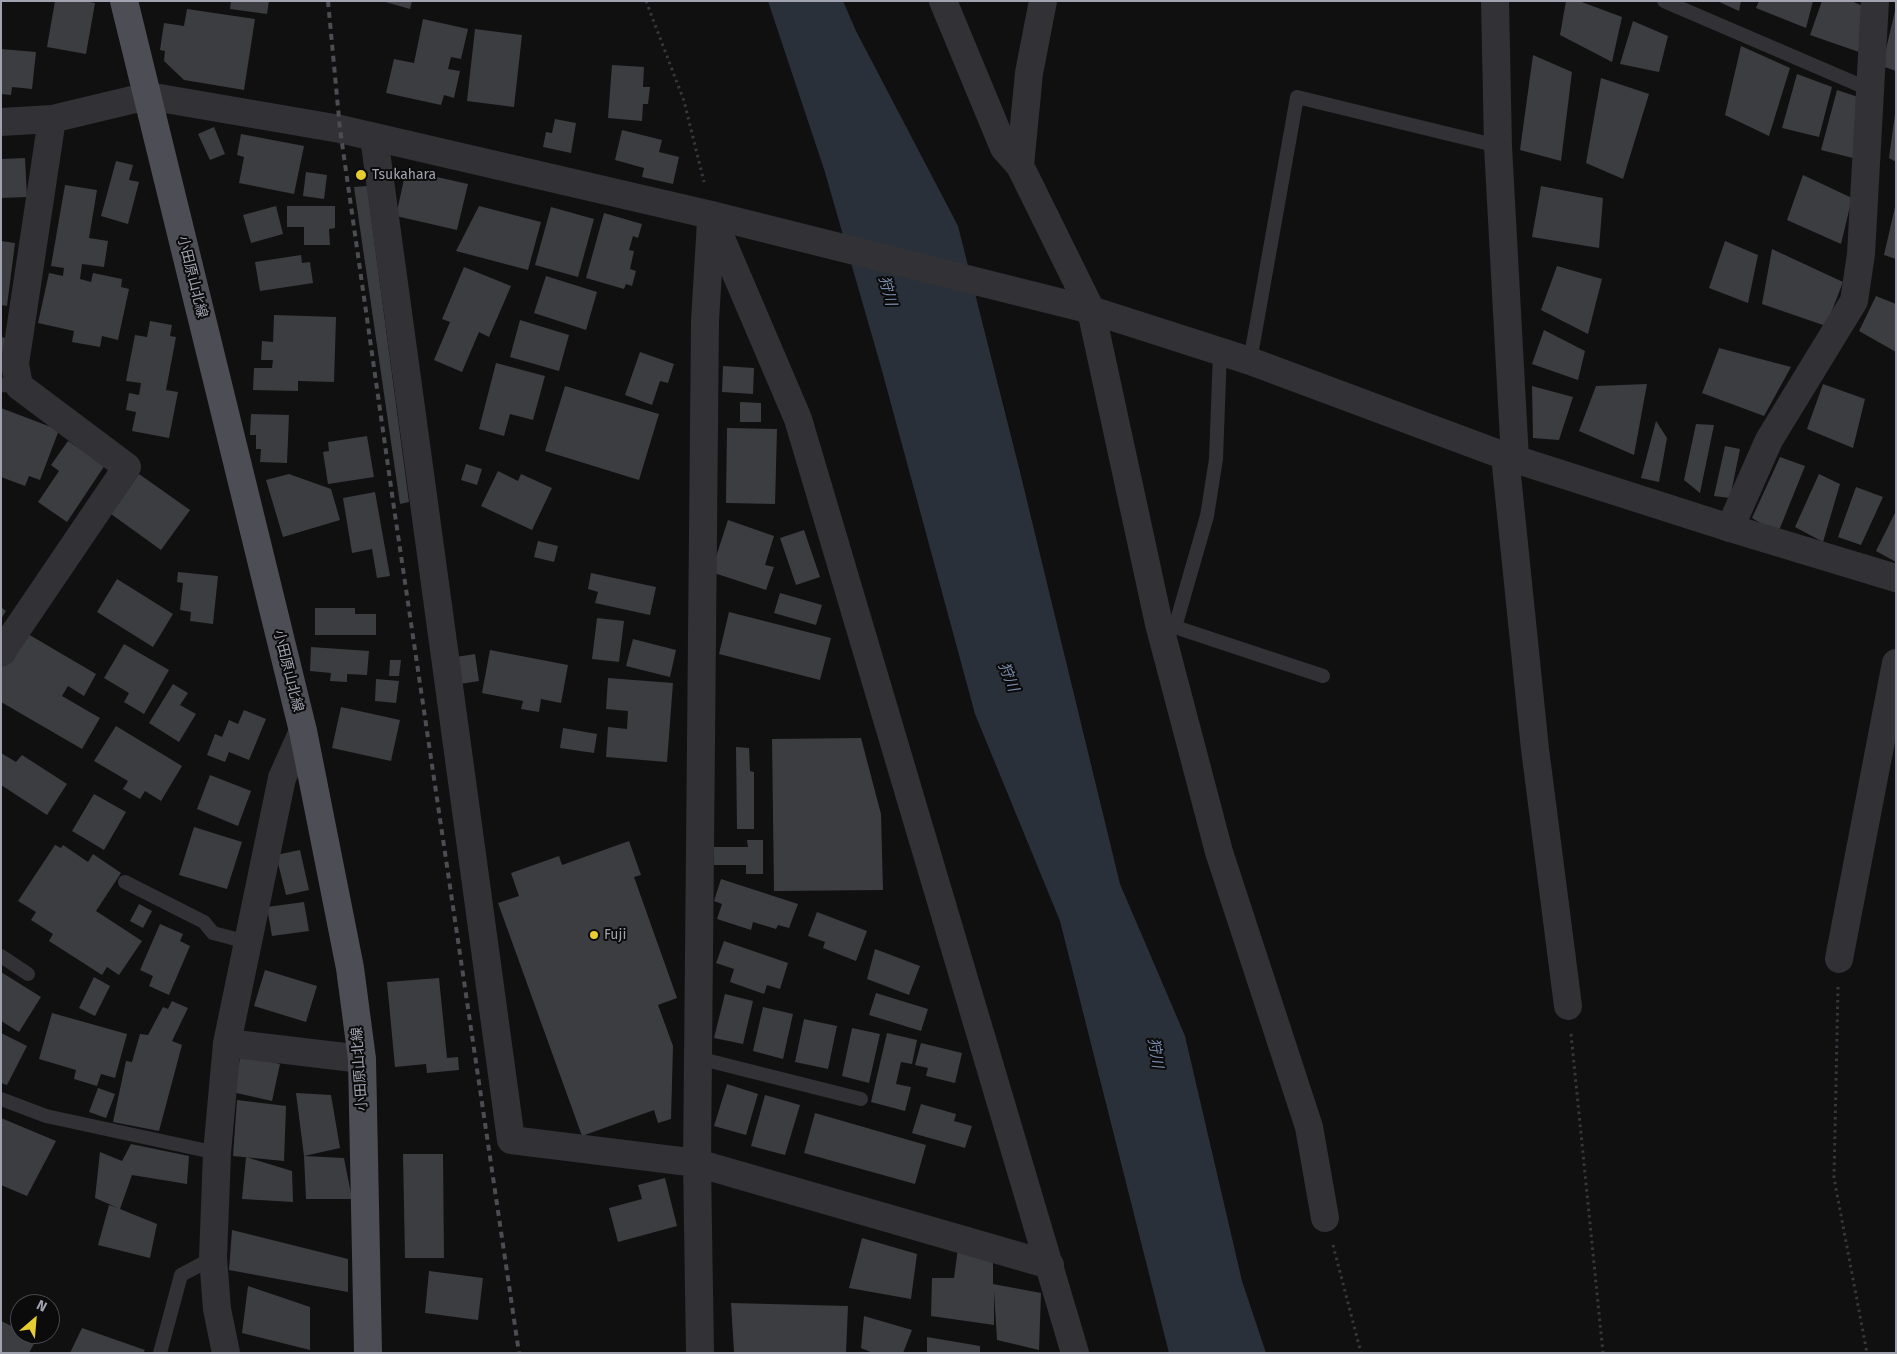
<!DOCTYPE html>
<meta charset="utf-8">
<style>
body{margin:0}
#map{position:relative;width:1897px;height:1354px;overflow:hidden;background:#101011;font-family:"Fira Sans",sans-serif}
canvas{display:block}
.frame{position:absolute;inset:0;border:2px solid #a2a3b1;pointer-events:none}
.north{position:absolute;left:10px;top:1294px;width:50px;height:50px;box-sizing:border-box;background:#0b0b0c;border:1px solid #47484e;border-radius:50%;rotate:27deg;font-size:14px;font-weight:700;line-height:20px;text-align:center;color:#a2a3b1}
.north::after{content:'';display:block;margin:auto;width:18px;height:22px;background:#e7cd32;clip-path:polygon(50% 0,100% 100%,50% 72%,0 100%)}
</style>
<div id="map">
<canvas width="1897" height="1354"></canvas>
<div class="frame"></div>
<div class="north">N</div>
</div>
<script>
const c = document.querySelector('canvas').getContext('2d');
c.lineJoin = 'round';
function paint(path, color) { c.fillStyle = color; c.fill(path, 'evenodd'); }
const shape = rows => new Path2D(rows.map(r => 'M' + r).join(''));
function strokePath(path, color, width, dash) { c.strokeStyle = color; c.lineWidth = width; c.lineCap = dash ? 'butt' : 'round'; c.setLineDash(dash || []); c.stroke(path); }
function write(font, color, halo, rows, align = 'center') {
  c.font = font + ' "Fira Sans","Noto Sans JP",sans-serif'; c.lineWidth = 4; c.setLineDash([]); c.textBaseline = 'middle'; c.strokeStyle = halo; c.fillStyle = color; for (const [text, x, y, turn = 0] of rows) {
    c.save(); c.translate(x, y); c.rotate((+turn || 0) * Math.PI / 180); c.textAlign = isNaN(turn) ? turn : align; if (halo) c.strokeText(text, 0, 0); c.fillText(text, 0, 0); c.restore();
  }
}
paint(shape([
 [768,1,843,1,856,31,958,226,1020,472,1120,884,1185,1036,1242,1281,1266,1353,1169,1353,1060,921,975,714,881,367,824,169]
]), '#2a3039');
paint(shape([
 [55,1,84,1,95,3,86,54,47,47],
 [231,1,269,1,267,14,230,9],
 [382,1,412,1,410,9],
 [1566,1,1579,1,1622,17,1612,62,1560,35],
 [1717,1,1741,1,1739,11],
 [1759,1,1813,1,1806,28,1756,8],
 [1822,1,1851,1,1863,6,1859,52,1810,35],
 [187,9,255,19,244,90,184,80,164,61,165,51,160,50,164,23,184,26],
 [1895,11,1896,11,1896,71,1882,66],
 [423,19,468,29,461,59,451,57,448,69,460,71,454,98,444,95,441,105,386,93,394,59,414,63],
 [1633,21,1668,36,1659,72,1620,64],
 [475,29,522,35,514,107,467,101],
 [1741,46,1790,68,1769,136,1725,115],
 [1,49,36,52,32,89,12,87,11,95,1,94],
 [1533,55,1572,72,1561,161,1520,150],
 [612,65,644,67,643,87,650,87,648,104,643,104,642,121,608,118],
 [1797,74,1832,87,1819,137,1782,128],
 [1601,78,1649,94,1623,179,1586,163],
 [1837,90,1861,98,1853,158,1821,150],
 [1895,114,1896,114,1896,162,1889,158],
 [555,119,576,123,571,153,543,147,546,132,552,133],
 [214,127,225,154,210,160,198,134],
 [622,130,662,140,659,152,679,157,673,184,642,177,644,168,615,160],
 [241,134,304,146,294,194,239,183,244,157,237,155],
 [25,158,27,197,1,198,1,159],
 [116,161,133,165,129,180,139,182,128,224,101,216],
 [406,170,468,184,457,230,396,216],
 [306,172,327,175,324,199,303,196],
 [1803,175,1852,198,1841,244,1787,220],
 [65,185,97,190,89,238,108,241,104,267,82,264,80,279,91,282,93,273,122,279,121,287,129,289,118,340,102,336,100,347,72,342,74,331,38,323,49,273,63,276,64,268,51,266],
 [367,186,409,502,400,504,354,187],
 [1541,186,1603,198,1599,248,1532,237],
 [276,206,283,234,251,243,243,215],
 [287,206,335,206,335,228,329,229,330,245,304,245,304,227,287,227],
 [479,206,541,222,528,270,456,251],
 [551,207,594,219,578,277,535,265],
 [1895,207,1896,208,1896,259,1884,255],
 [604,213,642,224,638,238,633,236,629,250,634,251,630,269,636,271,632,286,626,284,624,289,586,278],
 [1,241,15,243,7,306,1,305],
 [1725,241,1758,255,1748,303,1709,288],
 [1772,249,1843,282,1826,326,1762,304],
 [301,255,302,263,310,262,313,283,260,291,255,262],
 [1557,266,1602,279,1588,334,1541,310],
 [464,267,511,286,489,337,479,332,462,372,434,360,450,322,442,319],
 [546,276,597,292,586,330,534,313],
 [1876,296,1896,304,1896,352,1859,331],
 [274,315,336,317,334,382,298,381,298,391,253,390,254,368,272,368,273,360,261,360,262,341,273,342],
 [520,320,569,335,559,371,510,357],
 [150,321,172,325,170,336,176,337,166,390,178,392,169,438,132,431,136,412,126,410,129,393,139,395,141,383,126,381,135,335,147,337],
 [1544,330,1585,351,1578,380,1532,364],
 [1,337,6,338,2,356,1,356],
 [1719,348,1791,367,1764,416,1702,393],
 [640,352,674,364,668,383,660,381,652,405,625,395],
 [496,363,545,376,533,420,510,414,504,436,479,429],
 [723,366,754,368,753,394,722,392],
 [1647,384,1634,455,1579,431,1596,386],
 [1823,384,1865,399,1853,448,1807,429],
 [565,386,659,414,639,480,545,451],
 [1532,386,1573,397,1559,440,1533,438],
 [740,402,761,403,761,422,740,422],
 [1,408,59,430,40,480,29,476,25,486,1,477],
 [251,414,289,415,287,463,260,462,261,449,256,449,256,435,250,435],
 [1656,421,1667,438,1659,482,1641,478],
 [1696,424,1714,425,1700,493,1684,480],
 [727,428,777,429,775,504,726,503],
 [367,436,374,477,328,484,323,452,329,451,328,442],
 [68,441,105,465,67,522,38,502,59,471,51,465],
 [1725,446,1740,449,1730,498,1714,496],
 [1780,457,1805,466,1778,533,1752,518],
 [466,464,482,469,477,485,461,480],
 [498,471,518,481,521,474,552,488,532,530,481,506],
 [139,474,190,510,161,550,111,514],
 [289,474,331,489,340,520,283,537,266,480],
 [1819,474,1840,484,1823,542,1795,527],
 [1856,487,1883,497,1861,545,1838,537],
 [375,492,390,576,377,578,372,549,352,553,343,498],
 [1896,511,1896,562,1876,551],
 [728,520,774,536,765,565,774,567,766,590,711,572],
 [804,530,820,577,796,585,780,538],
 [538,541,558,546,554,562,534,557],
 [178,572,218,576,213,624,190,621,191,612,180,610,183,583,177,582],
 [591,573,656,587,650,615,595,603,598,592,588,589],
 [117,579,173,614,153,647,97,612],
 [780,593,822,605,816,625,774,613],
 [1,607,6,611,1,619],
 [315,608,355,608,355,614,376,614,376,635,315,635],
 [729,612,831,638,820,680,719,654],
 [597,618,624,621,619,662,592,659],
 [28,634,96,674,84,696,68,686,62,696,100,718,82,749,1,702,1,667,6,659,12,662],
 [633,639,676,650,670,677,626,666],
 [124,644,169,670,144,714,124,702,129,693,104,678],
 [311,647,369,651,367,675,347,674,347,682,330,681,331,673,310,671],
 [490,650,568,665,561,703,541,699,539,712,521,709,523,701,482,693],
 [475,654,479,681,460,684,456,657],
 [390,660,401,660,399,676,389,676],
 [608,678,673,683,667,762,606,757,608,727,627,729,628,711,606,709],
 [376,679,399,681,396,703,375,701],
 [173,684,188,693,180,705,196,714,179,742,149,723],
 [341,707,400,720,391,761,332,748],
 [244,710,266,719,249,760,229,752,225,762,207,755,215,734,222,737,229,720,238,724],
 [116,726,182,766,161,801,145,791,140,799,123,789,128,781,94,761],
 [563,728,597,734,594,753,560,748],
 [861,738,881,814,883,890,774,891,772,739],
 [736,747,749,748,750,771,754,772,754,829,737,829],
 [1,753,16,762,22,755,67,784,47,815,1,785],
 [210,775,251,791,238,826,197,809],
 [94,794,126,812,104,850,72,831],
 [194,827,242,842,227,889,179,875],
 [747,840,763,840,763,874,746,874,746,865,714,865,714,847,748,847],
 [629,841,641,875,634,877,677,998,658,1005,673,1046,671,1119,658,1123,654,1110,582,1136,498,903,519,896,511,873,559,856,562,865],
 [55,845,61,848,63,845,88,862,93,854,121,873,96,911,142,941,119,975,107,967,102,975,49,941,53,934,31,920,36,912,18,901],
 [300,850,309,890,286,895,276,855],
 [721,879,798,904,789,928,778,925,776,929,753,922,751,930,717,919,722,904,714,901],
 [304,902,309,931,272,936,267,907],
 [139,904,152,911,143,928,130,921],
 [817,912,867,931,856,961,823,948,825,942,808,936],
 [160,924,183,934,180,941,190,946,169,995,149,986,153,976,140,970],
 [724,941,788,963,780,989,767,985,764,994,730,982,734,969,716,963],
 [875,949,920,966,909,995,867,979],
 [265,970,317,986,306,1022,254,1006],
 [1,972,41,997,19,1032,1,1021],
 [94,977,110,986,95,1016,79,1008],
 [439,978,447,1058,458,1057,459,1070,427,1073,426,1064,395,1067,387,982],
 [876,993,928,1009,921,1031,869,1015],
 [725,994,753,1001,743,1044,714,1038],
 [172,1001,188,1008,172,1041,182,1045,159,1131,113,1122,126,1061,132,1062,140,1034,148,1035,163,1007,168,1009],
 [763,1007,793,1014,783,1059,753,1051],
 [52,1013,127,1034,115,1078,101,1074,97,1086,74,1079,76,1070,39,1059],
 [804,1019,837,1026,828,1069,795,1062],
 [852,1028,880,1034,869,1083,842,1076],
 [1,1033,27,1046,7,1085,1,1083],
 [887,1033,917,1040,912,1064,901,1062,896,1084,911,1087,905,1111,871,1102],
 [921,1043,962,1053,955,1083,926,1076,928,1068,915,1065],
 [241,1055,280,1064,272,1101,232,1092],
 [727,1084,758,1094,746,1135,714,1126],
 [98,1088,115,1094,106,1118,89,1112],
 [296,1093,331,1095,340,1148,304,1156],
 [765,1095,800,1105,785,1155,751,1146],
 [237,1100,286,1106,284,1161,233,1156],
 [921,1104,956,1114,954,1121,972,1126,965,1148,912,1133],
 [815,1113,926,1145,915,1184,804,1153],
 [1,1118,56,1141,27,1196,1,1185],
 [131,1144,189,1156,187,1184,132,1175,120,1209,157,1224,150,1258,98,1245,109,1205,118,1208,95,1198,100,1152,122,1161],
 [403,1154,443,1154,444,1258,405,1258],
 [304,1156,344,1158,352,1199,306,1199],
 [246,1157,292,1171,293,1202,242,1199],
 [665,1178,677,1226,618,1242,609,1208,642,1199,638,1185],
 [232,1230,348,1259,348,1292,229,1270],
 [862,1238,917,1254,911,1299,849,1288],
 [958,1248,993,1261,993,1284,1041,1293,1039,1350,997,1340,994,1291,994,1325,931,1316,932,1278,954,1278],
 [429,1271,483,1278,478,1320,425,1313],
 [248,1286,310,1307,310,1350,242,1333],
 [731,1303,848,1306,846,1353,734,1352],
 [864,1316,912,1330,903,1353,873,1353,861,1348],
 [1,1321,20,1330,20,1334,29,1334,37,1338,29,1353,1,1353],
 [82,1328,145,1350,143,1353,70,1353],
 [927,1337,980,1346,980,1353,927,1353]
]), '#3c3d41');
strokePath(shape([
 [646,1,684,101,704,182],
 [1838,987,1834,1178,1867,1353],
 [1571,1034,1603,1353],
 [1333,1245,1361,1353]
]), '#37383d', 3, [2.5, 4]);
strokePath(shape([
 [1664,1,1871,90],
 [1250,361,1297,97,1498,146],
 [1,385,19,386],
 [1167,626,1175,627,1323,676],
 [1175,627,1207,516,1216,459,1220,351],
 [125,882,204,922,213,933,247,942],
 [1,956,28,974],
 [698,1058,861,1099],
 [1,1099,46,1116,217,1153],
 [160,1353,181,1275,213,1258]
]), '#313136', 14);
strokePath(shape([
 [943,1,1004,148,1020,166,1091,310,1159,624,1219,852,1309,1127,1325,1218],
 [1495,1,1498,146,1515,459],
 [374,137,511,1140,697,1163,1050,1265],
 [1020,166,1029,73,1043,1],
 [711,215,798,419,1075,1353],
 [1505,456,1535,749,1568,1006],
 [1730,528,1769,440,1854,301,1861,254,1875,1],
 [1,653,127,467,19,386,15,364,52,119],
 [1839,959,1896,663],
 [227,1043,362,1059],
 [226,1353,217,1309,213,1258,217,1153,227,1043,282,778,303,731],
 [700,1353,697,1163,705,321,711,221]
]), '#313136', 28);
strokePath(shape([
 [1,122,52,119,148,96,340,129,711,215,1091,310,1250,361,1505,456,1730,528,1896,578]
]), '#313136', 28);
strokePath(shape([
 [124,1,303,731,350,968,362,1059,368,1353]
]), '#4d4d55', 28);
strokePath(shape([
 [328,1,340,129,394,508,519,1353]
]), '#4c4d53', 4, [6, 5]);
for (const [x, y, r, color] of [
 [361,175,6,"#e7cd32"],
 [594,935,5,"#e7cd32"]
]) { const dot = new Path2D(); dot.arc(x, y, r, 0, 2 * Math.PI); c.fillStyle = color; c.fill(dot); strokePath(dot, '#0b0b0c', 2); }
write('14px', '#a2a3b1', '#0b0b0c', [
 ["Tsukahara",372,175],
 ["Fuji",604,935]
], 'left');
write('14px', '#a2a3b1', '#0b0b0c', [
 ["小田原山北線",192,277,76],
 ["小田原山北線",288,671,76],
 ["小田原山北線",360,1069,-94]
]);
write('italic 15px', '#7a8aab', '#0b0b0c', [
 ["狩川",887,291,75],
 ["狩川",1008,677,68],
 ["狩川",1155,1053,81]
]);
</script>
